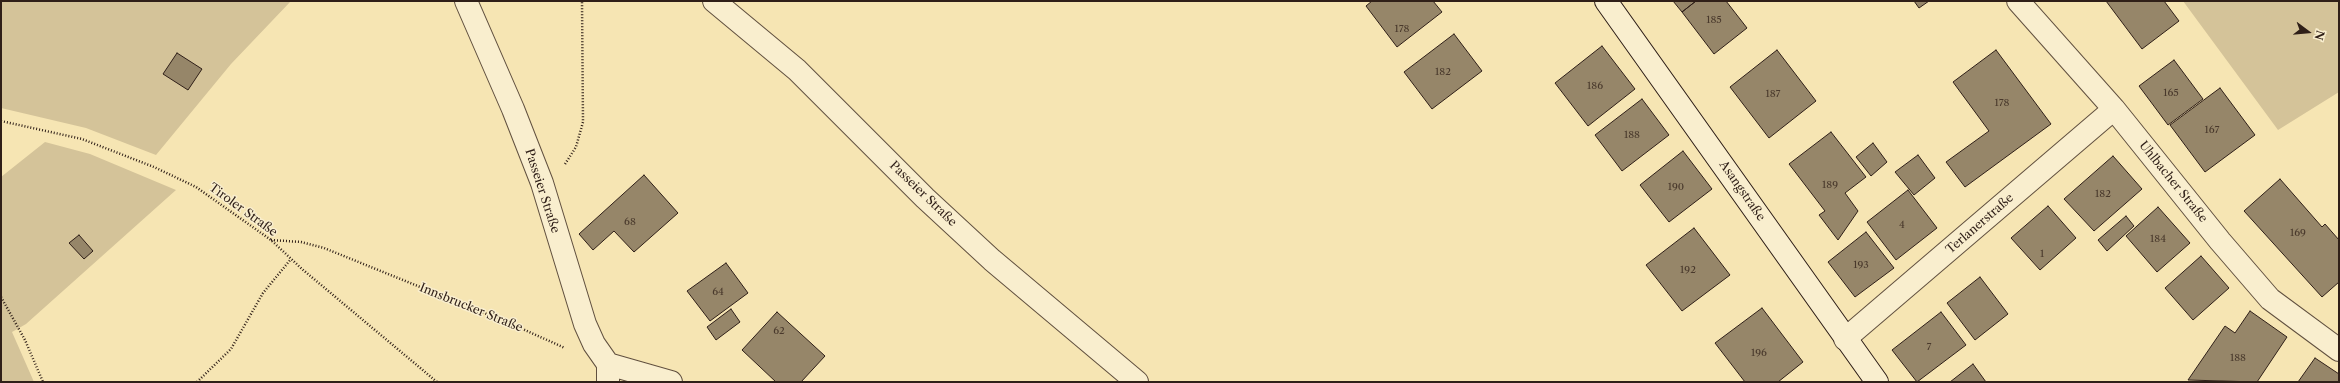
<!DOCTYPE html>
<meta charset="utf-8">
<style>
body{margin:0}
#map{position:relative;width:2340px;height:383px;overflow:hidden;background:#f6e5b3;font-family:"Libre Caslon Text",serif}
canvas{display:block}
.frame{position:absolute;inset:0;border:2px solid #2f1f18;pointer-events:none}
.north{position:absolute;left:2288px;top:12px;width:40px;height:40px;-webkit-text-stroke:3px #f9eece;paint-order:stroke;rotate:106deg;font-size:11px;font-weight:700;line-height:16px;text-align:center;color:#2f1f18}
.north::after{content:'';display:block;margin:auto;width:14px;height:18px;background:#2f1f18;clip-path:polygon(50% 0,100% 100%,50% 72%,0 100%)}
</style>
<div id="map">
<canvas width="2340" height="383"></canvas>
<div class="frame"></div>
<div class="north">N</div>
</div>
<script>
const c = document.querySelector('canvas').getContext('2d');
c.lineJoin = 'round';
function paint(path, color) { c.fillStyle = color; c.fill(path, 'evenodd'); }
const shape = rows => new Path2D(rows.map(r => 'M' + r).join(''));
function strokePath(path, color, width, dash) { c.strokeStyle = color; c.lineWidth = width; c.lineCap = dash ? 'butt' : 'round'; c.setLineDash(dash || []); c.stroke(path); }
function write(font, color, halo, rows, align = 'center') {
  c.font = font + ' "Libre Caslon Text",serif'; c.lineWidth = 3; c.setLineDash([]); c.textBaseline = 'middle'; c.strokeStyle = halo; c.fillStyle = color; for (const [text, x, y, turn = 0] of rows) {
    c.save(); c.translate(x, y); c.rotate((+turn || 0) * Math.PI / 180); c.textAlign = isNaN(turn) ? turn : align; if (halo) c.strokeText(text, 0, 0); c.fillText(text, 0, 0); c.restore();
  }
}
paint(shape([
 [1,1,291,1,231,64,156,155,86,128,1,108],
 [2183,1,2339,1,2339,92,2278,130],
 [45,142,90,154,176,190,26,324,12,332,34,382,1,382,1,177]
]), '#d4c399');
const building = shape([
 [1372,1,1433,1,1442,12,1397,47,1366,6,1372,1],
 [1673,1,1696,1,1682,12,1673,1],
 [1696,1,1726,1,1747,28,1714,54,1682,12,1696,1],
 [1914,1,1929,1,1919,8,1914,1],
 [2106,1,2164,1,2179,21,2142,49,2106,1],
 [1454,34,1482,71,1432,109,1404,72,1454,34],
 [1602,46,1635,89,1588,126,1555,83,1602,46],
 [1777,50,1816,101,1769,138,1730,87,1777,50],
 [1996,50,2051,124,1965,187,1946,162,1989,131,1953,82,1996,50],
 [177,53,202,69,188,90,163,74,177,53],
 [2174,60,2203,99,2168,125,2139,86,2174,60],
 [2220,88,2255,135,2205,172,2170,125,2220,88],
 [1642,99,1669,135,1622,171,1595,135,1642,99],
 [1831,132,1866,177,1845,193,1858,211,1838,240,1819,215,1825,211,1789,164,1831,132],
 [1873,143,1887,162,1871,176,1856,157,1873,143],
 [1683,151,1712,189,1669,222,1640,185,1683,151],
 [1918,155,1935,178,1914,195,1895,172,1918,155],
 [2113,156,2142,189,2094,231,2064,199,2113,156],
 [644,175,678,213,634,252,614,231,593,250,579,234,644,175],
 [2280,179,2322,227,2325,224,2339,240,2339,282,2322,297,2244,211,2280,179],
 [1908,190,1937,228,1896,260,1867,222,1908,190],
 [2048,206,2076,238,2040,270,2011,238,2048,206],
 [2158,207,2190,243,2157,272,2126,236,2158,207],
 [2126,216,2134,226,2107,251,2098,240,2126,216],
 [1694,228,1730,275,1682,311,1646,265,1694,228],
 [1866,232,1894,268,1855,297,1828,262,1866,232],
 [79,235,93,251,84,259,69,243,79,235],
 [2201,256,2229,288,2193,320,2165,288,2201,256],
 [726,263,748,293,710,321,687,291,726,263],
 [1980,277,2008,314,1975,340,1947,303,1980,277],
 [1762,308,1803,362,1778,382,1745,382,1715,343,1762,308],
 [731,309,740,322,716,340,707,327,731,309],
 [2250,311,2287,337,2257,382,2188,380,2225,326,2235,333,2250,311],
 [777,312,825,356,801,382,776,382,742,350,777,312],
 [1941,312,1966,345,1917,382,1892,350,1941,312],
 [2315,358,2339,374,2339,382,2298,382,2315,358],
 [1973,364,1986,382,1950,382,1973,364]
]);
paint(building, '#968669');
strokePath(building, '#2f1f18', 1);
const street = shape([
 [466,1,513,109,542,183,585,324,594,344,608,364,608,382],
 [714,1,797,70,925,198,992,260,1137,382],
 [2018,1,2114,109,2220,241,2270,299,2339,350],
 [1845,339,2114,109],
 [608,364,671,382]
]);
const secondary = shape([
 [1606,1,1877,382]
]);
strokePath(street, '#61503f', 24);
strokePath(secondary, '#2f1f18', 24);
strokePath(shape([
 [1,121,82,139,154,167,196,187,271,240,302,269,437,382],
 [565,164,576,147,583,122,582,1],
 [271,240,301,242,324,248,509,323,565,348],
 [1,297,25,340,43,382],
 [197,382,231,349,263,293,291,259]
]), '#2f1f18', 2.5, [1, 2]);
strokePath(street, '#f9eece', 22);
strokePath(secondary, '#f9eece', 22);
write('10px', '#49392c', null, [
 ["185",1714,20],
 ["178",1402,29],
 ["182",1443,72],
 ["186",1595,86],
 ["165",2171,93],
 ["187",1773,94],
 ["178",2002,103],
 ["167",2212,130],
 ["188",1632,135],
 ["189",1830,185],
 ["190",1676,187],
 ["182",2103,194],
 ["68",630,222],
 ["4",1902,225],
 ["169",2298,233],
 ["184",2158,239],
 ["1",2042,254],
 ["193",1861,265],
 ["192",1688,270],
 ["64",718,292],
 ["62",779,331],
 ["7",1929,347],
 ["196",1759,353],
 ["188",2238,358]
]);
write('12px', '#2f1f18', '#f9eece', [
 ["Uhlbacher Straße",2173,182,51],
 ["Passeier Straße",542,191,72],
 ["Asangstraße",1742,191,55],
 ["Passeier Straße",923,194,44],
 ["Tiroler Straße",243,210,36],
 ["Terlanerstraße",1980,224,-41],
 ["Innsbrucker Straße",471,308,22]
]);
</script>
